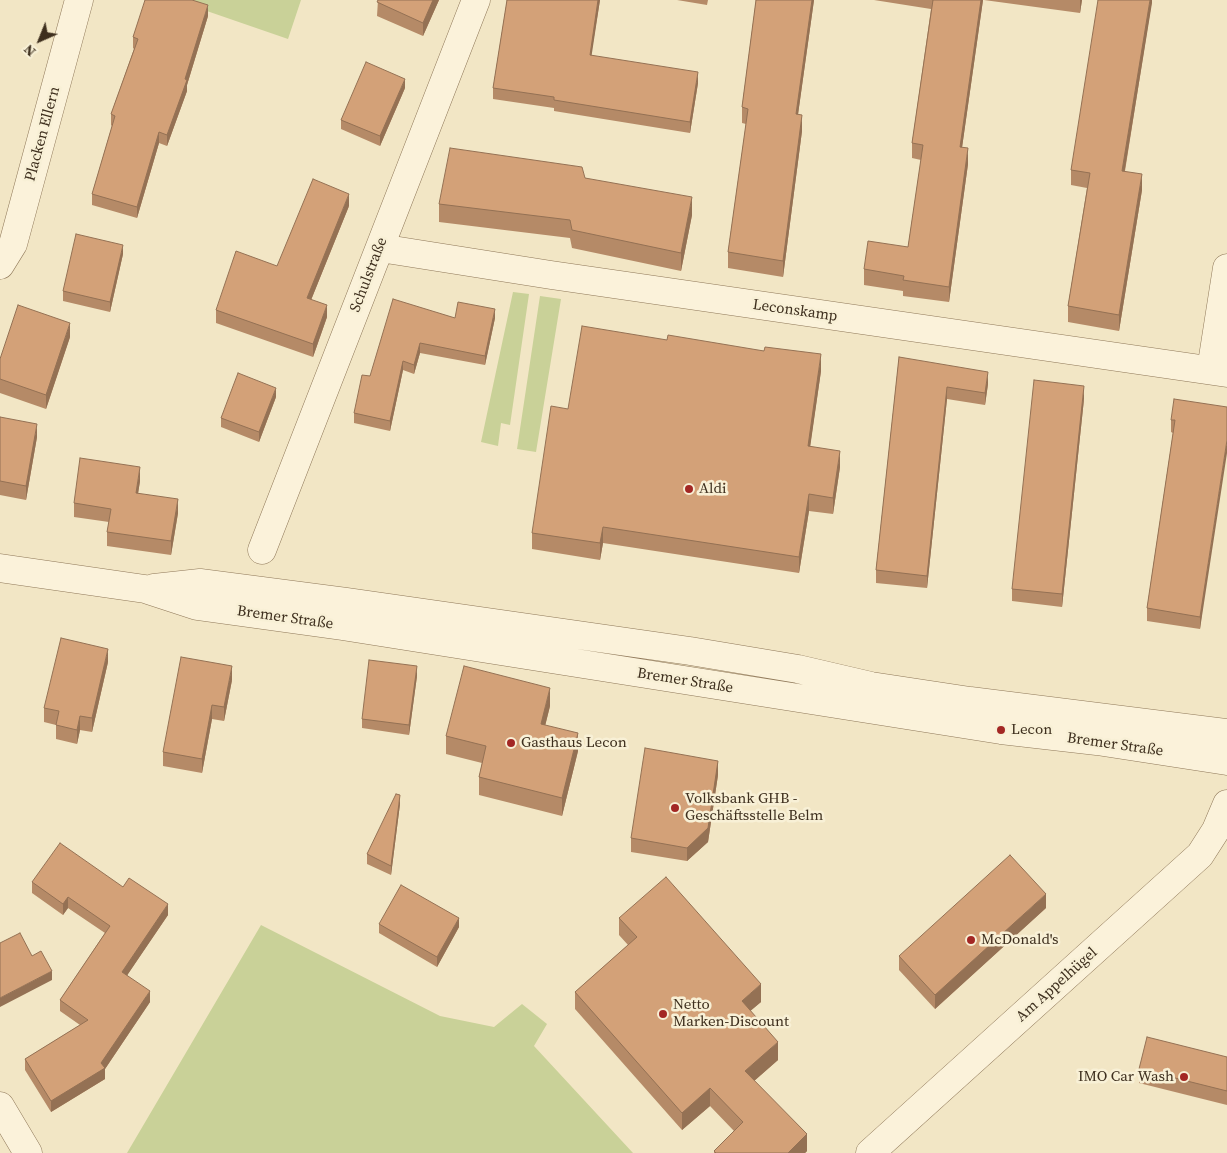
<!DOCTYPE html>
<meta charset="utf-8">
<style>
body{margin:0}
#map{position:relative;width:1227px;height:1153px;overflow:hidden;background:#f2e6c5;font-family:"Source Serif 4",serif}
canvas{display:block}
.north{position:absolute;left:15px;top:15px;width:50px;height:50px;-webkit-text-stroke:4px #f8f0d6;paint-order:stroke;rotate:224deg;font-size:14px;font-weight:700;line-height:20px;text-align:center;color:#3e2f1e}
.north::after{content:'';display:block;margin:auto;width:18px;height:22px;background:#3e2f1e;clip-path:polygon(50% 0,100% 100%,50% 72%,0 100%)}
</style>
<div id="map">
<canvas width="1227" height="1153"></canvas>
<div class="north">N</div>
</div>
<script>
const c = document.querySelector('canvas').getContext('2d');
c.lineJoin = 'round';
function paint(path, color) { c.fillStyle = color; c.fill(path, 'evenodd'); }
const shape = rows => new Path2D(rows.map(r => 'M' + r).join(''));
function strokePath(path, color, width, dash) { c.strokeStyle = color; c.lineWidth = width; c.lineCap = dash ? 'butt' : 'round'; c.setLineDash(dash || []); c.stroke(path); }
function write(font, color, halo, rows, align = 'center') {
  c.font = font + ' "Source Serif 4",serif'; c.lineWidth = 5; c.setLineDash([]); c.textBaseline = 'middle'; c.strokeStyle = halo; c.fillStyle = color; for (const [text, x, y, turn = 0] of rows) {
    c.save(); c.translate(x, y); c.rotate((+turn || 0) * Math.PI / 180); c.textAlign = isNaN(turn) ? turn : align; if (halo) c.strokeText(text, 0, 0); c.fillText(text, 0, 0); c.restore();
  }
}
paint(shape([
 [175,0,301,0,288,39],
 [513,292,529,294,510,425,501,423,498,446,481,442],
 [540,296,561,299,536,452,517,449],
 [261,925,440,1016,494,1027,522,1004,547,1024,534,1046,633,1153,127,1153]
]), '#c9d198');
const minor = shape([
 [380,248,551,275,1227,373],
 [0,265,13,244,79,0],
 [1211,370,1227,268],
 [262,550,476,0],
 [0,568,145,589,197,606,342,626,1001,730,1097,741,1227,761],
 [154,588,200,583,346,602,690,651,798,669,871,686,970,701,1227,733],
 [0,1106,28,1153],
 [870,1153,1200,855,1216,830,1227,804]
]);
strokePath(minor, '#8f7859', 29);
strokePath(minor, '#fbf2da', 28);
paint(shape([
 [378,0,439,0,423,36,377,16],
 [507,0,600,0,591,55,698,83,690,133,554,111,554,108,493,99,493,88],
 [677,0,708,0,707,5],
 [756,0,814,0,798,114,802,131,783,277,728,268,728,252,746,124,742,123,742,107],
 [874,0,983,0,962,147,968,164,949,302,903,296,903,291,864,285,864,269,908,247,921,160,912,158,912,143,931,9],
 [984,0,1082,0,1080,13],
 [1152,0,1125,171,1142,190,1119,331,1068,322,1068,306,1087,188,1071,185,1071,170],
 [208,16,187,85,187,91,167,146,159,143,137,218,92,205,92,194,112,126,111,125,111,114,134,49,133,48,133,37],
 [405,88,380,146,341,129,341,120],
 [585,178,692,215,681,271,572,248,570,238,439,222,439,204],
 [349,206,311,300,327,317,313,357,216,323,216,310,277,266],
 [123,254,110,312,63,301,63,291],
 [455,318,495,318,485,365,420,353,414,374,403,370,390,431,354,423,354,413,370,376],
 [70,337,46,409,0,393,0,359],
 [899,357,988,384,985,405,947,399,927,588,876,583,876,570],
 [821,371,810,446,840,467,833,514,809,511,799,573,603,543,600,560,532,549,532,533,568,409],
 [276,397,259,442,221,427,221,418],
 [1084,399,1062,607,1012,601,1012,589],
 [1227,407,1200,629,1147,621,1147,608,1173,433,1171,432,1171,420],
 [0,417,37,437,26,500,0,495],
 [140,481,138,493,178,513,171,555,107,546,107,532,109,522,74,517,74,503],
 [108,662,92,732,80,730,77,744,56,739,56,725,44,722,44,708],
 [417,676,409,735,362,728,362,719],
 [232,680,224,721,212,719,202,773,163,766,163,752],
 [550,706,545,726,578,751,562,816,479,795,479,777,482,763,446,754,446,736],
 [718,775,708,842,687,861,631,852,631,838],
 [400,804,391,875,367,864,367,854],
 [32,882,123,887,168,915,127,975,150,1002,105,1069,105,1079,51,1112,25,1070,25,1059,80,1025,60,1011,60,1000,105,933,68,908,63,915,32,893],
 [1046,908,935,1009,899,970,899,956],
 [619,918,761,1002,750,1011,778,1060,754,1081,807,1151,805,1153,714,1153,714,1151,734,1131,710,1106,682,1130,575,1009,575,992,628,945,619,935],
 [379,924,459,927,437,967,379,933],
 [1227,1057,1227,1105,1139,1083,1139,1069]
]), '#b58a67');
paint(shape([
 [433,0,439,0,423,36,423,23],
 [598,0,600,0,590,66,590,55],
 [812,0,814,0,796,129,796,114],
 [981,0,983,0,960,162,960,147],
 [1080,0,1082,0,1080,13],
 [1150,0,1152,0,1152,3,1122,187,1122,171],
 [208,5,208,16,187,85,187,91,167,146,167,135],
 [698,72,698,83,690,133,690,122],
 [405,79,405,88,380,146,380,136],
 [802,115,802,131,783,277,783,261],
 [159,132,159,143,137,218,137,207],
 [968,148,968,164,949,302,949,287],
 [1142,174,1142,190,1119,331,1119,315],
 [349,194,349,206,307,310,307,298],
 [692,197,692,215,681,271,681,253],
 [123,245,123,254,110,312,110,302],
 [327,305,327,317,313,357,313,344],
 [495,309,495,318,485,365,485,356],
 [70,323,70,337,46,409,46,395],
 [420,343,420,353,414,374,414,365],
 [821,354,821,371,808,462,808,446],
 [403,361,403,370,390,431,390,421],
 [988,372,988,384,985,405,985,393],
 [1084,386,1084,399,1062,607,1062,594],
 [947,387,947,399,927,588,927,576],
 [276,388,276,397,259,442,259,432],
 [37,424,37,437,26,500,26,486],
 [1227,440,1227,453,1200,629,1200,617],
 [840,451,840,467,833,514,833,498],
 [140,467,140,481,136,507,136,493],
 [809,494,809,511,799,573,799,557],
 [178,499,178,513,171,555,171,541],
 [603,527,603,543,600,560,600,543],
 [108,649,108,662,92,732,92,718],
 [232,666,232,680,224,721,224,707],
 [417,666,417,676,409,735,409,725],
 [550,688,550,706,541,742,541,724],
 [212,705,212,719,202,773,202,759],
 [80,716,80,730,77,744,77,730],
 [578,733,578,751,562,816,562,798],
 [718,761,718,775,708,842,687,861,687,848],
 [400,795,400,804,391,875,391,866],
 [1046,894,1046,908,935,1009,935,995],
 [68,897,68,908,63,915,63,904],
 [168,904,168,915,122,983,122,972],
 [459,918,459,927,437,967,437,957],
 [52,971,52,980,0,1007,0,998],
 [761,984,761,1002,742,1018,742,1001],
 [150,991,150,1002,105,1069,105,1079,51,1112,51,1101,101,1063],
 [778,1042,778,1060,745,1089,745,1071],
 [710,1088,710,1106,682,1130,682,1113],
 [807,1134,807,1151,805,1153,788,1153]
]), '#947154');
const building = shape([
 [145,0,192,0,208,5,185,79,187,80,167,135,159,132,137,207,92,194,115,116,111,114,138,39,133,37,145,0],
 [378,0,433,0,423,23,377,2,378,0],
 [507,0,598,0,590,55,698,72,690,122,554,100,554,97,493,88,507,0],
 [756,0,812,0,796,114,802,115,783,261,728,252,748,109,742,107,756,0],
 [933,0,981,0,960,147,968,148,949,287,903,280,904,276,864,269,868,241,908,247,923,145,912,143,933,0],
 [1098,0,1150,0,1122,171,1142,174,1119,315,1068,306,1090,173,1071,170,1098,0],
 [366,62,405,79,380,136,341,120,366,62],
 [450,148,582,167,585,178,692,197,681,253,572,230,570,220,439,204,450,148],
 [313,179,349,194,307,298,327,305,313,344,216,310,236,251,277,266,313,179],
 [76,234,123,245,110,302,63,291,76,234],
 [393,299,455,318,458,302,495,309,485,356,420,343,414,365,403,361,390,421,354,413,362,375,370,376,393,299],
 [18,305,70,323,46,395,0,379,0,359,18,305],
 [582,326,667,340,668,335,764,351,765,347,821,354,808,446,840,451,833,498,809,494,799,557,603,527,600,543,532,533,551,406,568,409,582,326],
 [899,357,988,372,985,393,947,387,927,576,876,570,899,357],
 [238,373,276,388,259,432,221,418,238,373],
 [1034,380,1084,386,1062,594,1012,589,1034,380],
 [1174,399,1227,407,1227,440,1200,617,1147,608,1175,420,1171,420,1174,399],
 [0,417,37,424,26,486,0,481,0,417],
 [80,458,140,467,136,493,178,499,171,541,107,532,111,509,74,503,80,458],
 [61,638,108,649,92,718,80,716,77,730,56,725,59,711,44,708,61,638],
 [181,657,232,666,224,707,212,705,202,759,163,752,181,657],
 [369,660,417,666,409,725,362,719,369,660],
 [464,666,550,688,541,724,578,733,562,798,479,777,486,746,446,736,464,666],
 [645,748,718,761,708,828,687,848,631,838,645,748],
 [396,794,400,795,391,866,367,854,396,794],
 [60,843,123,887,129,878,168,904,122,972,150,991,101,1063,105,1068,51,1101,25,1059,88,1020,60,1000,110,926,68,897,63,904,32,882,60,843],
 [1010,855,1046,894,935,995,899,956,1010,855],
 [666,877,761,984,742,1001,778,1042,745,1071,807,1134,788,1153,716,1153,714,1151,743,1122,710,1088,682,1113,575,992,637,937,619,918,666,877],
 [401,885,459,918,437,957,379,924,401,885],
 [20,933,32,956,41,951,52,971,0,998,0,943,20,933],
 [1147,1037,1227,1057,1227,1091,1139,1069,1147,1037]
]);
paint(building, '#d3a178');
strokePath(building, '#947154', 1);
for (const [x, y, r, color] of [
 [689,489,5,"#a32724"],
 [1001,730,5,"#a32724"],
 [511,743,5,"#a32724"],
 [675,808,5,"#a32724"],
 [971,940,5,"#a32724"],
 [663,1014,5,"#a32724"],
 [1184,1077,5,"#a32724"]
]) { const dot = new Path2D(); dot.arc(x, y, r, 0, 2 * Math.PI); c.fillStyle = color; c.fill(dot); strokePath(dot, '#f8f0d6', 2); }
write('15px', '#3e2f1e', '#f8f0d6', [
 ["Placken Ellern",43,134,-75],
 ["Schulstraße",369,275,-69],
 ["Leconskamp",795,311,8],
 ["Bremer Straße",285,618,8],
 ["Bremer Straße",685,681,9],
 ["Bremer Straße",1115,745,8],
 ["Am Appelhügel",1057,985,-42]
]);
write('15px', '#3e2f1e', '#f8f0d6', [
 ["Aldi",699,489],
 ["Lecon",1011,730],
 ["Gasthaus Lecon",521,743],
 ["Volksbank GHB -",685,799],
 ["Geschäftsstelle Belm",685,816],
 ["McDonald's",981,940],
 ["Netto",673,1005],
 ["Marken-Discount",673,1022],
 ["IMO Car Wash",1174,1077,"right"]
], 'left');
</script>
